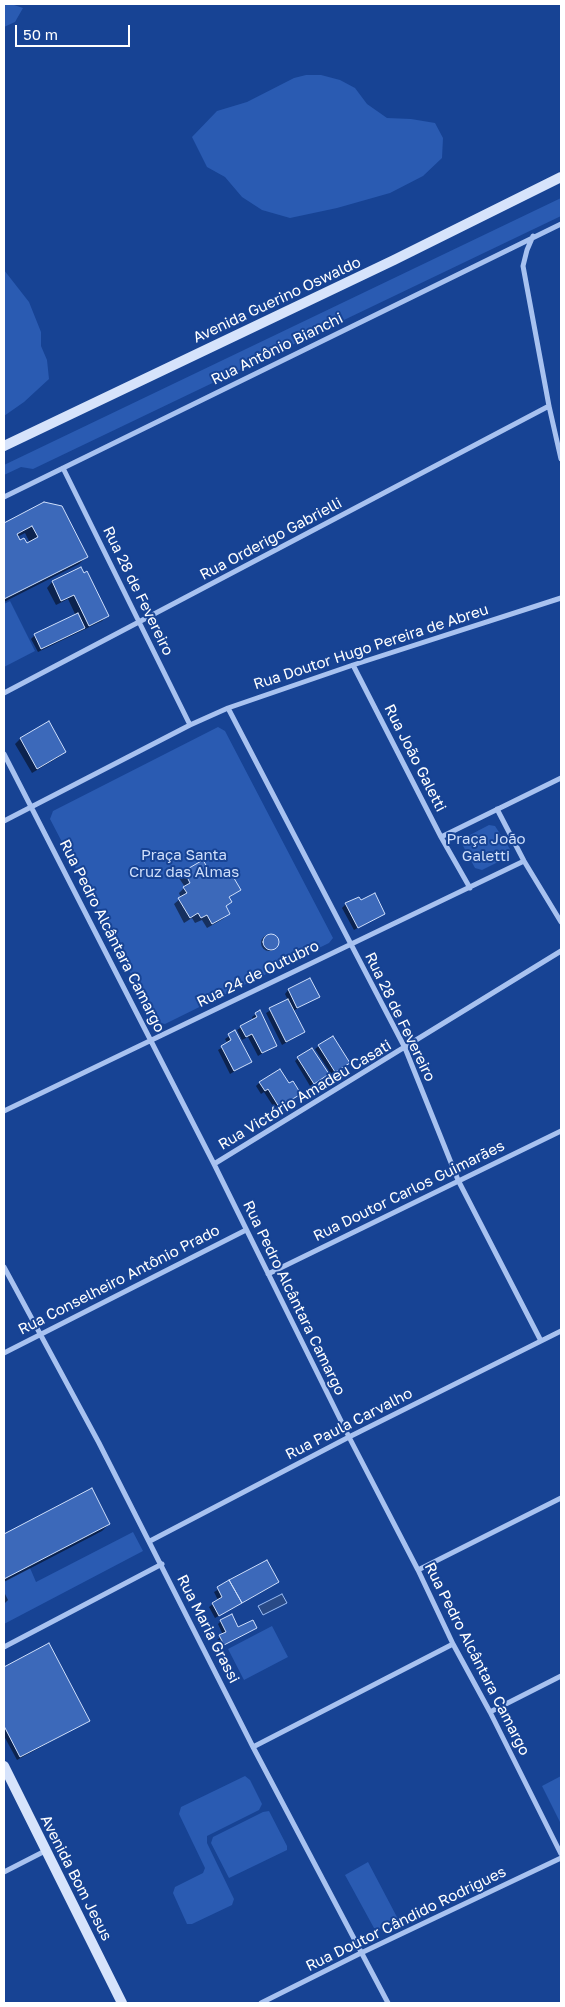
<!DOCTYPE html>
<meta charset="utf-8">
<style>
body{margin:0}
#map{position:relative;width:565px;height:2007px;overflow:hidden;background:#174394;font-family:"Golos Text",sans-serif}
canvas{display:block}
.frame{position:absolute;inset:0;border:5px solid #fff;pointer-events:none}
.scale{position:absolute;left:15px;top:25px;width:115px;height:22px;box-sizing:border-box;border:2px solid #fff;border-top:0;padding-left:6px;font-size:15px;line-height:18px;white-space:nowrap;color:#fff;-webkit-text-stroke:4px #174394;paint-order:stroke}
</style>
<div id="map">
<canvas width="565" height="2007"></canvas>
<div class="frame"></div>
<div class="scale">50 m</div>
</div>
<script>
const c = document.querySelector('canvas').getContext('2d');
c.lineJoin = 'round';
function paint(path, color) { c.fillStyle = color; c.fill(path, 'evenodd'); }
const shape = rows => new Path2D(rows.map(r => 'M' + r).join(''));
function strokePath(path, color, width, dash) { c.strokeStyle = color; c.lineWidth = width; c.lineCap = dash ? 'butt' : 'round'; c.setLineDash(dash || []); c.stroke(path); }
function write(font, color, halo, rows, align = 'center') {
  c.font = font + ' "Golos Text",sans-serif'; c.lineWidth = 4; c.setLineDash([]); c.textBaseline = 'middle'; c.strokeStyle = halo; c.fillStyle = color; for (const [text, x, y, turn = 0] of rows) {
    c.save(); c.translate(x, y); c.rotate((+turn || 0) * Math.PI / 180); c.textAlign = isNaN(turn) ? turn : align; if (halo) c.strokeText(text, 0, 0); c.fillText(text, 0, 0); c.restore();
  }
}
paint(shape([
 [4,4,11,4,23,8,15,22,4,27],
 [306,75,321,75,340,80,355,88,367,104,387,118,411,119,435,123,443,138,442,158,423,176,390,193,337,208,290,218,262,210,242,197,225,177,207,167,192,137,217,111,247,102,294,78],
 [561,198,561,216,33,469,21,467,4,475,4,465],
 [4,270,29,302,41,332,41,346,47,360,49,379,24,402,4,416],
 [10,601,35,651,4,667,4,604],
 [218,727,225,731,333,938,329,943,165,1024,156,1022,50,819,53,811],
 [489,825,495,826,510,849,508,857,482,870,475,868,462,844,466,837],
 [133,1532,143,1551,4,1624,4,1581,30,1568,36,1582],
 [272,1626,288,1657,244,1680,228,1649],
 [245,1776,250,1780,262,1804,259,1810,207,1836,207,1843,234,1899,232,1905,192,1924,187,1924,173,1893,175,1887,203,1873,205,1868,179,1814,181,1807],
 [561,1776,561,1824,542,1786],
 [269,1811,287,1846,287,1850,229,1878,211,1843,213,1837,263,1812],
 [368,1862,398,1919,380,1929,374,1928,345,1875]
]), '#2a5bb2');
const water = shape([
 [282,1594,287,1603,263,1615,258,1606,282,1594]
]);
paint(water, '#294a86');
strokePath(water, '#9abcf3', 1);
paint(shape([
 [44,504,86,557,79,564,4,602,4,524],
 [25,533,30,543,27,545,19,542,17,537],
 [80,569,108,615,102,621,38,652,31,639,35,635,76,616,68,599,56,605,47,588,52,582],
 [48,723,65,752,59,757,32,773,15,744,20,739],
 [185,872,218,875,239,890,228,899,230,902,225,907,229,913,223,919,207,928,202,920,195,923,192,918,184,923,174,904,181,898,179,893,185,887,179,878],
 [346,904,384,913,354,930,342,908],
 '261 943a8 8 0 1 1 16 0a8 8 0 1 1-16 0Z',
 [310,980,318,996,293,1011,304,1032,282,1045,266,1013,288,1000,285,994,288,990],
 [259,1012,276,1045,258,1056,248,1037,242,1040,237,1030,253,1020,252,1017],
 [235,1032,250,1062,230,1074,218,1050,228,1044,225,1039],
 [319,1046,345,1066,331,1074,315,1049],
 [298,1058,327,1074,310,1086,295,1061],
 [260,1082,295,1097,275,1109,264,1092,261,1094,256,1086],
 [91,1490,109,1524,102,1531,4,1582,4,1535],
 [266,1562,274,1585,215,1618,209,1607,218,1600,214,1592],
 [4,1592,8,1600,4,1604],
 [221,1621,237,1629,255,1628,220,1647,217,1640,223,1635,218,1624],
 [49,1645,88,1721,17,1760,4,1736,4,1668]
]), '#0007');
const building = shape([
 [44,502,62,506,88,557,4,599,4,523,44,502],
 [32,526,38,537,27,543,24,538,20,540,17,534,32,526],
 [81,567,84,573,87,571,109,616,89,626,74,595,61,601,52,581,81,567],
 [78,613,85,628,41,649,34,634,78,613],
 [49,721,66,752,37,769,20,738,49,721],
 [203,860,210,872,215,869,218,874,228,868,241,890,229,897,232,902,226,906,230,914,212,924,207,915,201,918,198,913,190,918,178,898,187,893,183,887,190,883,184,871,203,860],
 [375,893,385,914,358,928,345,903,359,897,361,900,375,893],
 '263 942a8 8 0 1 1 16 0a8 8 0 1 1-16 0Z',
 [310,978,320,997,297,1008,288,989,310,978],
 [288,999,305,1032,286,1042,269,1008,288,999],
 [260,1010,277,1046,262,1053,252,1034,246,1037,240,1026,257,1017,255,1013,260,1010],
 [235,1030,252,1062,234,1071,221,1046,231,1040,228,1034,235,1030],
 [333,1036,350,1063,335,1072,318,1045,333,1036],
 [312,1048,329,1074,314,1084,297,1057,312,1048],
 [280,1069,289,1083,293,1081,301,1094,279,1107,268,1089,265,1091,259,1082,280,1069],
 [92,1488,110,1524,4,1579,4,1534,92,1488],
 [267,1560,279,1582,242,1603,229,1580,267,1560],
 [229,1580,242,1603,219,1616,212,1603,222,1597,217,1587,229,1580],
 [232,1614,238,1627,253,1620,257,1628,224,1645,219,1635,226,1632,220,1620,232,1614],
 [49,1643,90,1721,20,1757,4,1726,4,1667,49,1643]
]);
paint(building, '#3c69ba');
strokePath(building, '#cfdffb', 1);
strokePath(shape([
 [533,236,527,250,523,266,549,406,561,459],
 [63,468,190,725],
 [4,497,561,224],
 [353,665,441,837,470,888],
 [4,693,549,406],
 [228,708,405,1048,458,1180,541,1341],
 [4,754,214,1164,349,1437,418,1570,453,1644,490,1712,561,1854],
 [497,809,524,861,561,922],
 [4,821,190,725,228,708,353,665,561,598],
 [441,837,561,778],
 [4,1111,524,861],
 [214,1164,561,951],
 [4,1267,99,1443,253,1747,388,2003],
 [268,1274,561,1131],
 [4,1353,246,1230],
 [150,1541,349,1437,561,1331],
 [418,1570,561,1498],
 [4,1647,162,1564],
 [490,1712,561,1676],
 [253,1747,453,1644],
 [4,1872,45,1851],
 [261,2003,361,1953,561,1858]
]), '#a8c2f0', 5);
strokePath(shape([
 [4,446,394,260,561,177],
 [4,1766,122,2003]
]), '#d6e3fb', 10);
write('15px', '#fff', '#174394', [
 ["Avenida Guerino Oswaldo",277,300,-25],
 ["Rua Antônio Bianchi",277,349,-26],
 ["Rua Orderigo Gabrielli",271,539,-28],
 ["Rua 28 de Fevereiro",138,591,64],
 ["Rua Doutor Hugo Pereira de Abreu",371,647,-18],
 ["Rua João Galetti",415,758,63],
 ["Rua Pedro Alcântara Camargo",112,936,63],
 ["Rua 24 de Outubro",258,974,-26],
 ["Rua 28 de Fevereiro",400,1017,64],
 ["Rua Victório Amadeu Casati",305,1095,-31],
 ["Rua Doutor Carlos Guimarães",409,1191,-26],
 ["Rua Conselheiro Antônio Prado",119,1280,-27],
 ["Rua Pedro Alcântara Camargo",294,1298,64],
 ["Rua Paula Carvalho",349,1424,-27],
 ["Rua Maria Grassi",208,1629,63],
 ["Rua Pedro Alcântara Camargo",477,1659,63],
 ["Avenida Bom Jesus",76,1878,63],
 ["Rua Doutor Cândido Rodrigues",406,1919,-26]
]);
write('15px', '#cfdffb', '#174394', [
 ["Praça João",486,839],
 ["Galetti",486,856],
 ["Praça Santa",184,855],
 ["Cruz das Almas",184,872]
]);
</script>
